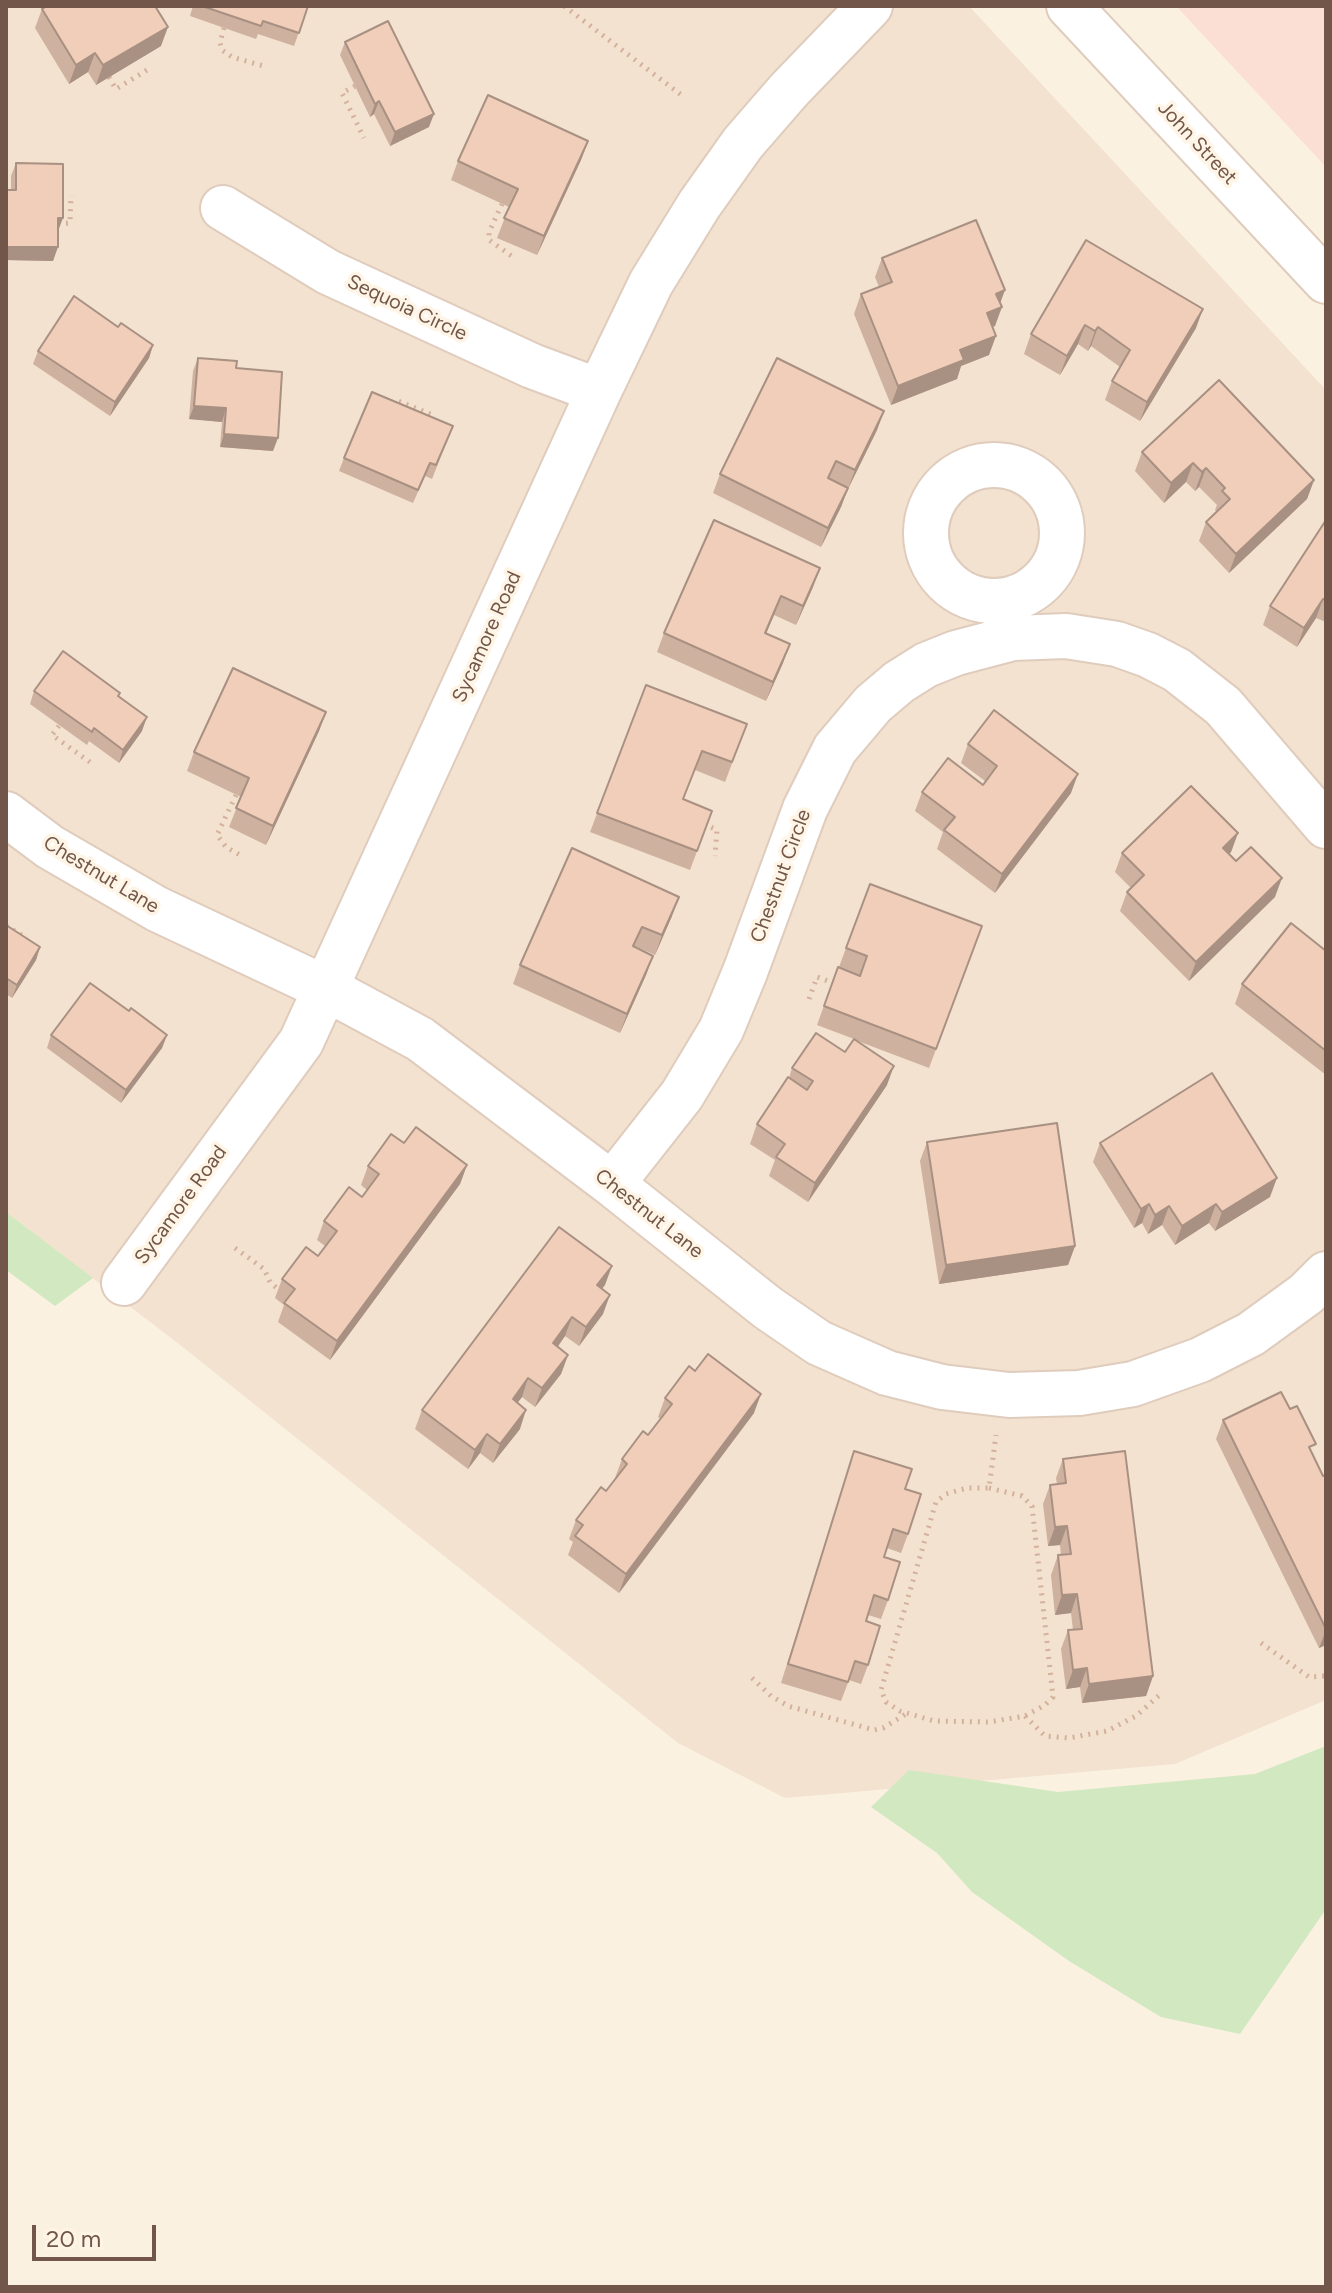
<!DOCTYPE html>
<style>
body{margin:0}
#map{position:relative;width:1332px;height:2293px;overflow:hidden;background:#fbf1e1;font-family:Figtree,sans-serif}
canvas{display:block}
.frame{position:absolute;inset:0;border:8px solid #725649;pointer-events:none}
.scale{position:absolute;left:32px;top:2225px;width:124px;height:36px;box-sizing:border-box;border:4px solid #725649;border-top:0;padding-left:10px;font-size:24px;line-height:28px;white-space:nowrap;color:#725649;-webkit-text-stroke:6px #fff5e6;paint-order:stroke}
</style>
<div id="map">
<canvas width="1332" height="2293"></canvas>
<div class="frame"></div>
<div class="scale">20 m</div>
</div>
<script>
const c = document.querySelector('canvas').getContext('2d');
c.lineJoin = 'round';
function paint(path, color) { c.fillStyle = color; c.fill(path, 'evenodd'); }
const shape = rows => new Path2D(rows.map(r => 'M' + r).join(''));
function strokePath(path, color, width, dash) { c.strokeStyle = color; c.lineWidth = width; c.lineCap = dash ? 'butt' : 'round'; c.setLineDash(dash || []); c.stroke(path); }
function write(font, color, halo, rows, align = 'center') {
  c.font = font + ' Figtree,sans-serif'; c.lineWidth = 7; c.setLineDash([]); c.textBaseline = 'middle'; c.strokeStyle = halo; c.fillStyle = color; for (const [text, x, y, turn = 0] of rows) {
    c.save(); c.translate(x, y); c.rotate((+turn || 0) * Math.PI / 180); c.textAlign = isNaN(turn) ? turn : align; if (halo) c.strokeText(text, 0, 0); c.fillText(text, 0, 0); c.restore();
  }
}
paint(shape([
 [6,6,969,6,1326,390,1326,1700,1175,1764,785,1798,678,1743,179,1344,6,1212]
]), '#f3e2cf');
paint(shape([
 [1176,6,1326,6,1326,167]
]), '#fcdfd4');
paint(shape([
 [6,1212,93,1278,55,1306,6,1270],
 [1326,1746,1326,1909,1240,2034,1161,2017,1069,1961,972,1892,937,1853,871,1807,909,1770,1058,1792,1255,1774]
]), '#d1e8c0');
const street = shape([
 [1069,6,1326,281],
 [223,208,328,272,532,366,599,391],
 '926 533a68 68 0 1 1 136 0a68 68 0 1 1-136 0Z',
 [6,814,50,847,157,909,327,989,420,1039,612,1184,768,1308,819,1343,887,1373,942,1387,1009,1395,1079,1393,1133,1384,1200,1360,1251,1334,1306,1294,1326,1274],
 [612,1184,682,1095,721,1030,745,972,805,809,835,749,873,704,899,682,926,665,956,653,1013,638,1066,636,1117,644,1148,655,1177,670,1223,706,1326,826],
 [124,1283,301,1042,599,391,651,283,699,205,743,143,789,90,870,6]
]);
strokePath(street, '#dfccbd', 48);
strokePath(shape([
 [564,6,684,97],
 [224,28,220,43,222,50,232,57,267,67],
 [109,77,116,89,147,70],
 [355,86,342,93,364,138],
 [502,204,489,232,489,240,513,257],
 [58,224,70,223,71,195],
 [393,406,398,401,435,416],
 [59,726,52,735,94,765],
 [236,795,217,835,226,847,240,855],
 [704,824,717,830,715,856],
 [6,926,27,938],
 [809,999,817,977,836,984],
 [235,1248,264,1269,270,1282,280,1291],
 [989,1488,1022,1496,1032,1506,1053,1697,1045,1705,1025,1716,989,1722,934,1721,900,1711,886,1702,881,1690,936,1502,946,1494,967,1488,989,1488,996,1435],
 [1261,1643,1309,1677,1326,1676],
 [752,1678,771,1696,788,1706,874,1730,883,1728,906,1714],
 [1025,1716,1045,1736,1069,1738,1107,1731,1136,1716,1163,1692]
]), '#d4b19d', 5, [2, 6]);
strokePath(street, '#fff', 44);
paint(shape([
 [43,6,155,6,161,46,96,85,88,72,69,84,35,28,42,9,44,8],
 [193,6,308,6,294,46,258,34,256,39,190,16],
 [345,42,429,127,390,146,374,114,370,117,340,55],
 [588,141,581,160,537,255,497,238,509,207,451,180,458,161],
 [16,163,58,231,53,261,6,260,6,190,11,190,11,176],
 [1086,240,1196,328,1140,421,1105,400,1112,381,1120,367,1091,346,1088,351,1078,344,1060,375,1024,354,1031,334],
 [882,258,1000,303,995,326,992,327,989,355,961,366,957,379,891,405,854,314,861,294,879,287,875,277],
 [118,327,153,345,149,358,110,416,33,364,38,351],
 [198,358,236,368,273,451,220,447,222,422,189,419,193,371],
 [884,411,877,430,848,489,841,507,821,547,713,493,720,474],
 [453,426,432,479,425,476,413,503,339,471,344,458],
 [1142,452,1314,480,1307,499,1229,573,1199,541,1206,522,1217,512,1215,510,1217,505,1199,487,1195,491,1186,482,1164,503,1135,471],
 [714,520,813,587,796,625,774,615,766,634,783,663,766,701,657,652,664,633],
 [1326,520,1326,622,1316,618,1297,647,1263,625,1270,606],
 [646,685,747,724,725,782,695,770,683,800,712,811,690,870,590,832],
 [34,691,120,693,118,697,142,731,119,763,89,741,87,745,30,704],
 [326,712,319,731,266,845,229,827,241,797,187,771,194,752],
 [968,744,1071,793,995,893,937,849,943,832,915,811,922,792,983,785,985,781,961,763],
 [1238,833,1231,852,1229,854,1275,897,1189,981,1120,911,1127,892,1131,888,1115,872,1122,853],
 [870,884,982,926,929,1068,855,1040,887,1085,808,1202,769,1176,775,1160,750,1144,757,1124,789,1078,792,1068,845,1052,854,1039,817,1025,838,967,860,975,839,967],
 [672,916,655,955,635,946,635,947,653,956,646,975,620,1033,513,984,520,965],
 [6,925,40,947,36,960,12,998,6,994],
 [1326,951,1326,1075,1235,1004,1242,984],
 [51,1035,167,1035,162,1048,121,1103,47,1048],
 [927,1142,1075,1246,1068,1265,939,1284,920,1161],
 [404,1143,467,1165,460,1184,330,1360,278,1322,284,1305,275,1298,282,1279,318,1256,325,1246,317,1240,324,1221,362,1197,367,1190,361,1185,368,1166],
 [1100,1143,1270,1197,1215,1231,1209,1223,1175,1245,1162,1225,1148,1234,1142,1223,1134,1228,1093,1162],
 [605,1285,602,1288,603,1314,579,1346,565,1336,558,1347,568,1355,561,1374,535,1407,522,1397,517,1403,520,1429,493,1463,480,1453,468,1469,415,1429,422,1410],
 [665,1398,754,1413,619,1593,568,1555,573,1542,569,1539,576,1520,606,1491,616,1479,615,1478,622,1459,648,1435,661,1419,658,1417],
 [1223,1420,1312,1453,1323,1476,1326,1474,1326,1645,1319,1648,1216,1439],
 [854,1451,905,1489,908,1534,901,1553,887,1548,884,1557,888,1600,881,1619,868,1615,866,1621,868,1665,861,1684,849,1680,841,1701,781,1683],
 [1063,1459,1153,1676,1146,1696,1082,1703,1080,1687,1066,1689,1061,1649,1068,1630,1073,1630,1071,1613,1055,1615,1051,1575,1058,1555,1061,1555,1060,1545,1048,1546,1043,1504,1050,1485,1057,1484,1056,1478]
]), '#ceb19f');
paint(shape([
 [168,27,161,46,96,85,103,65],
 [95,53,88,72,69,84,76,65],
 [379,101,374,114,370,117,375,104],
 [434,114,429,127,390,146,395,132],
 [588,141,581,160,537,255,544,236],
 [58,218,63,218,58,231],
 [6,247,58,247,53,261,6,260],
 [1005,290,998,309,1002,307,995,326,980,332,987,313,996,294],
 [1203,309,1196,328,1140,421,1147,402],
 [1085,325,1078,344,1060,375,1067,356],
 [1098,327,1091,346,1088,351,1095,331],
 [996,336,989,355,961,366,957,379,891,405,898,386,960,350],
 [153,345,149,358,110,416,115,402],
 [194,406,226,408,222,422,189,419],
 [884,411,877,430,848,489,855,470],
 [224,434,278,438,273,451,220,447],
 [1193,463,1186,482,1164,503,1171,483],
 [1206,468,1199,487,1195,491,1202,472],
 [1314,480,1307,499,1229,573,1236,554],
 [848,488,841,507,821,547,828,528],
 [820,568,813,587,796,625,803,606],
 [781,596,774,615,758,652,765,633],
 [1323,599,1316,618,1297,647,1304,628],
 [790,644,783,663,766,701,773,682],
 [326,712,319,731,266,845,273,826],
 [147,717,142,731,119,763,123,750],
 [1078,774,1071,793,995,893,1002,874],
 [1238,833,1231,852,1216,867,1223,848],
 [1282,878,1275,897,1189,981,1196,962],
 [679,897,672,916,655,955,662,935],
 [40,947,36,960,12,998,17,985],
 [653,956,646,975,620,1033,627,1014],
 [167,1035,162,1048,121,1103,126,1090],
 [894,1066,887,1085,808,1202,815,1183],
 [467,1165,460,1184,330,1360,337,1341],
 [1277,1178,1270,1197,1215,1231,1222,1212],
 [1149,1204,1142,1223,1134,1228,1141,1209],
 [1216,1204,1209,1223,1175,1245,1182,1226],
 [1169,1206,1162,1225,1148,1234,1155,1215],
 [1075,1246,1068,1265,939,1284,946,1265],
 [612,1266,605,1285,590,1304,597,1285],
 [610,1295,603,1314,579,1346,586,1327],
 [572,1317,565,1336,546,1362,553,1343],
 [568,1355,561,1374,535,1407,542,1388],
 [528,1378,522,1397,506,1418,513,1399],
 [761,1394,754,1413,619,1593,626,1574],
 [526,1410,520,1429,493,1463,500,1444],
 [487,1434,480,1453,468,1469,475,1450],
 [1067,1526,1060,1545,1048,1546,1055,1527],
 [1077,1594,1071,1613,1055,1615,1062,1595],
 [1326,1630,1326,1645,1319,1648],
 [1087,1668,1080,1687,1066,1689,1073,1670],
 [1153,1676,1146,1696,1082,1703,1089,1684]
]), '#a89082');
const building = shape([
 [47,6,155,6,168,27,103,65,95,53,76,65,42,9,47,6],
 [202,6,308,6,299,33,263,21,261,26,202,6],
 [388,21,434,114,395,132,379,101,375,104,345,42,388,21],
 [488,95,588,141,544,236,504,218,518,189,458,161,488,95],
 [16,163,63,164,63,218,58,218,58,247,6,247,6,190,16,190,16,163],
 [976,220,1005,290,996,294,1002,307,987,313,996,336,960,350,964,360,898,386,861,294,892,282,882,258,976,220],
 [1086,240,1203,309,1147,402,1112,381,1130,350,1098,327,1095,331,1085,325,1067,356,1031,334,1086,240],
 [74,296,118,327,121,323,153,345,115,402,38,351,74,296],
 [198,358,237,361,236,368,282,372,278,438,224,434,226,408,194,406,198,358],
 [777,358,884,411,855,470,836,461,828,478,848,488,828,528,720,474,777,358],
 [1219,380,1314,480,1236,554,1206,522,1230,499,1222,491,1225,488,1206,468,1202,472,1193,463,1171,483,1142,452,1219,380],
 [372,392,453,426,436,465,430,463,418,490,344,458,372,392],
 [714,520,820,568,803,606,781,596,765,633,790,644,773,682,664,633,714,520],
 [1326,520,1326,600,1323,599,1304,628,1270,606,1326,520],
 [63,651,120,693,118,696,147,717,123,750,94,728,92,732,34,691,63,651],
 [233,668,326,712,273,826,236,808,249,778,194,752,233,668],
 [646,685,747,724,732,762,702,751,683,799,712,811,697,851,597,813,646,685],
 [994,710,1078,774,1002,874,944,830,955,817,922,792,948,758,983,785,997,766,968,744,994,710],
 [1191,786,1238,833,1223,848,1236,861,1251,847,1282,878,1196,962,1127,892,1144,875,1122,853,1191,786],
 [572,848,679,897,662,935,642,927,633,946,653,956,627,1014,520,965,572,848],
 [870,884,982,926,936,1049,824,1006,838,967,860,976,867,956,846,948,870,884],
 [1291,923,1326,951,1326,1051,1242,984,1291,923],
 [6,925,40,947,17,985,6,978,6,925],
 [90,983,129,1011,131,1008,167,1035,126,1090,51,1035,90,983],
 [816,1033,845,1052,854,1039,894,1066,815,1183,776,1157,785,1144,757,1124,788,1077,807,1090,813,1081,792,1068,816,1033],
 [1212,1073,1277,1178,1222,1212,1216,1204,1182,1226,1169,1206,1155,1215,1149,1204,1141,1209,1100,1143,1212,1073],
 [1057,1123,1075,1246,946,1265,927,1142,1057,1123],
 [416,1127,467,1165,337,1341,284,1303,295,1289,282,1279,306,1247,318,1256,337,1231,324,1221,349,1187,362,1197,379,1174,368,1166,391,1134,404,1143,416,1127],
 [559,1227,612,1266,597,1285,610,1295,586,1327,572,1317,553,1343,568,1355,542,1388,528,1378,513,1399,526,1410,500,1444,487,1434,475,1450,422,1410,559,1227],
 [708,1354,761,1394,626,1574,575,1536,583,1525,576,1520,601,1487,606,1491,627,1464,622,1459,643,1431,648,1435,672,1404,665,1398,689,1366,695,1371,708,1354],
 [1281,1392,1290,1409,1297,1406,1316,1444,1309,1447,1323,1476,1326,1474,1326,1629,1223,1420,1281,1392],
 [854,1451,912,1469,905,1489,921,1494,908,1534,893,1529,884,1557,900,1562,888,1600,874,1595,866,1621,880,1626,868,1665,855,1661,848,1682,788,1664,854,1451],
 [1125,1451,1153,1676,1089,1684,1087,1668,1073,1670,1068,1630,1082,1629,1077,1594,1062,1595,1058,1555,1071,1554,1067,1526,1055,1527,1050,1485,1066,1483,1063,1459,1125,1451]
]);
paint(building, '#f0ceb9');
strokePath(building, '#a89082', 2);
write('20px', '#725649', '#fff5e6', [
 ["John Street",1197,143,47],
 ["Sequoia Circle",407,308,25],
 ["Sycamore Road",487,637,-66],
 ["Chestnut Lane",101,875,31],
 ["Chestnut Circle",781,876,-70],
 ["Sycamore Road",181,1205,-54],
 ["Chestnut Lane",649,1214,38]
]);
</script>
